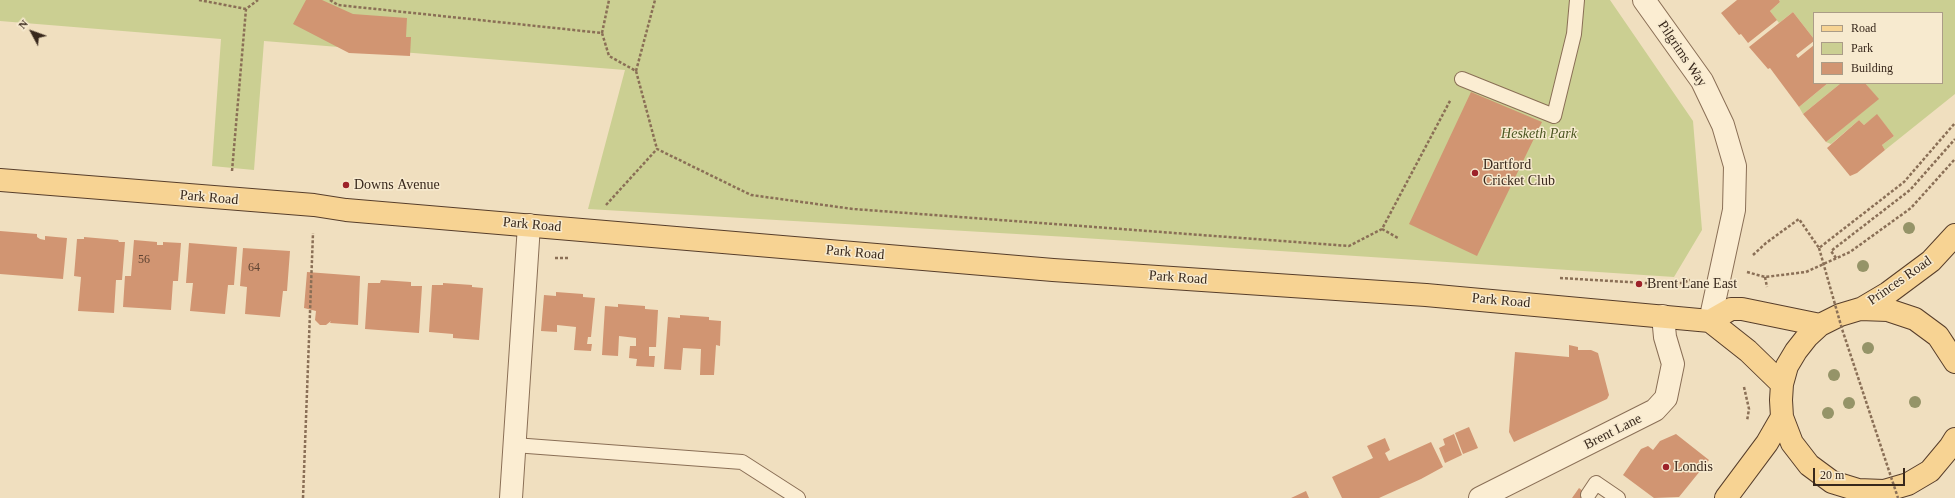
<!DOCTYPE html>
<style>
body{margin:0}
#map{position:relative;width:1955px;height:498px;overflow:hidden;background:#f0dfbf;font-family:Georgia,serif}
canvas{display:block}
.legend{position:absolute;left:1813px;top:12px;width:130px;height:72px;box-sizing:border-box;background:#f7eacf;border:1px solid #ab9c87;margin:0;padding:5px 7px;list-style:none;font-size:12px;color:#38281c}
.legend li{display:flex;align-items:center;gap:8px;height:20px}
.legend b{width:20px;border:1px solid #ab9c87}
.north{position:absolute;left:12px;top:12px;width:40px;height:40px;-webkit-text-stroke:3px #f7eacf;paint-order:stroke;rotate:311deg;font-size:11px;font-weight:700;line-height:16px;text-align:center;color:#38281c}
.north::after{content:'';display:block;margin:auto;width:14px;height:18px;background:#38281c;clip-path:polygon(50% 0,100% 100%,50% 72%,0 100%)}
.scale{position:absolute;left:1813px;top:468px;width:92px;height:18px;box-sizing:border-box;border:2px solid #38281c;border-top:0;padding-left:5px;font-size:12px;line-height:14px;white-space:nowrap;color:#38281c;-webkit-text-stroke:3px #f7eacf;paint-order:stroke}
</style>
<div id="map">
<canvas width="1955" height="498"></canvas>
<ul class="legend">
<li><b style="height:5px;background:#f7d393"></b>Road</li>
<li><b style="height:11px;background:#cbcf92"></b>Park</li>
<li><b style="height:11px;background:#d19572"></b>Building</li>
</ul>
<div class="north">N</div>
<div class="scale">20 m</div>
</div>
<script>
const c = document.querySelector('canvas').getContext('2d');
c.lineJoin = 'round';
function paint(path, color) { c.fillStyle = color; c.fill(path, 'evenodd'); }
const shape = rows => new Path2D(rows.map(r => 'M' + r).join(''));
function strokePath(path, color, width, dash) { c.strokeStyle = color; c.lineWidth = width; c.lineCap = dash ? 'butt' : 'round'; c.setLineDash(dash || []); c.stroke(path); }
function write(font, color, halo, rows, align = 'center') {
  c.font = font + ' Georgia,serif'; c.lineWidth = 3; c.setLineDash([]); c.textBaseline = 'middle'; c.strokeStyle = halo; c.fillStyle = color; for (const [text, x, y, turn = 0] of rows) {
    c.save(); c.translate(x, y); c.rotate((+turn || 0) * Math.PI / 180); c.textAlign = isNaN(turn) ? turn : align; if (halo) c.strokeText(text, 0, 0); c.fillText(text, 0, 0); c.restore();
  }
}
paint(shape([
 [0,0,1610,0,1693,121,1702,230,1674,277,1068,237,588,209,625,70,264,41,254,170,212,166,221,39,0,21],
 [1779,0,1955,0,1955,94,1885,150,1882,145,1894,136,1877,115,1864,125,1859,120,1831,144,1826,142,1878,99,1865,83,1942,83,1942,13,1814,13,1814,39,1793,12,1779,23,1770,11,1780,2],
 [1828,83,1841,83,1803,114,1799,107]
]), '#cbcf92');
paint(shape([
 [306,0,322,0,353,14,407,18,406,37,411,37,410,56,349,53,293,24],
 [1737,0,1779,0,1780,2,1770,11,1777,20,1748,43,1741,34,1739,35,1721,13],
 [1793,12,1814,39,1814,41,1796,55,1798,58,1814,45,1814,83,1828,83,1799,107,1770,68,1768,69,1749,47],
 [1841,83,1865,83,1879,99,1826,142,1803,114],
 [1471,92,1542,122,1477,256,1409,224],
 [1877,114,1894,136,1882,145,1885,150,1857,173,1850,176,1827,148,1859,120,1864,125],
 [0,231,37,234,37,237,40,239,45,240,45,236,67,238,63,279,0,274],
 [84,237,118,240,119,242,125,242,122,280,116,280,114,313,78,311,81,277,74,276,77,239,84,239],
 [134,240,157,242,157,245,163,245,163,242,181,243,178,281,173,281,171,310,123,307,125,276,131,276],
 [189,243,237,247,234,285,228,285,225,314,190,311,193,283,186,283],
 [243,248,290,251,287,291,283,291,280,317,245,314,247,287,240,286],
 [307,272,360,276,358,325,330,323,331,321,326,325,320,325,315,320,316,311,304,308],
 [381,280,411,282,411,286,422,286,419,333,365,329,368,283,380,283],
 [443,283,472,285,472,287,483,288,479,340,453,338,453,334,429,332,432,285,443,285],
 [556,292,583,294,583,297,595,298,591,337,588,337,587,344,592,344,591,351,574,350,576,327,557,325,557,332,541,331,544,295,556,296],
 [618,304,645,306,645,309,658,310,656,347,649,347,649,356,655,356,654,367,636,366,637,359,629,358,630,346,636,346,636,338,619,336,618,356,602,355,605,306,618,307],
 [680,315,709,317,709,320,721,321,720,346,716,345,714,375,700,375,701,349,683,348,681,370,664,369,668,317,680,318],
 [1569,345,1578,347,1578,350,1591,350,1598,353,1609,395,1607,399,1514,442,1509,432,1515,352,1569,357],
 [1469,427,1478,448,1463,454,1455,433],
 [1454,434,1462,455,1445,463,1439,448,1445,445,1443,439],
 [1676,434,1709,460,1679,497,1654,498,1623,475,1641,449,1648,446,1653,450,1660,441],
 [1385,438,1390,450,1385,453,1389,461,1431,442,1443,467,1421,479,1379,498,1342,498,1332,477,1373,458,1367,446],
 [1579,488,1592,498,1572,498],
 [1306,491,1309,498,1291,498]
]), '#d19572');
const service = shape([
 [1462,79,1554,116,1574,34,1577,0],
 [514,445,742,462,798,498],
 [1588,495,1596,483,1618,498]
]);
const minor = shape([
 [1644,0,1702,81,1723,125,1735,166,1734,210,1710,321],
 [511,498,529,225],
 [1480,498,1655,410,1666,398,1673,364,1665,337,1663,316]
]);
const primary = shape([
 [0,180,314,205,346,210,1053,270,1426,295,1710,321,1748,351,1782,384],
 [1861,309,1888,293,1931,261,1955,235],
 [1710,321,1731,309,1742,309,1820,325],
 [1955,362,1938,336,1915,319,1888,310,1860,309,1840,315,1820,325,1807,337,1796,351,1787,366,1782,384,1781,400,1782,417,1792,443,1809,465,1832,482,1858,490,1884,491,1908,484,1930,471,1950,447,1955,439],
 [1726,498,1767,443,1782,417]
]);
strokePath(service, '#8a6f56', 16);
strokePath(minor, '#8a6f56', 24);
strokePath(primary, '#573e2b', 24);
strokePath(shape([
 [199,0,246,9],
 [330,0,338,5,602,33,609,56,636,71,657,149],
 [602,33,609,0],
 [636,71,655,0],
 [232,171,246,9,258,0],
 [606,205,657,149,751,195,853,209,1349,246,1382,229,1451,99],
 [1382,229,1398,238],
 [1753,255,1766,243,1799,219,1819,248,1904,182,1955,123],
 [555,258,570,258],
 [1836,258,1831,251,1910,190,1955,139],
 [1747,272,1765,277,1806,272,1850,252,1911,208,1955,159],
 [1765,277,1767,287],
 [1560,278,1662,284,1682,283,1690,280],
 [1744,387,1749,409,1747,421],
 [303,498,313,233]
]), '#8a6f56', 2.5, [3, 2]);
strokePath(service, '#fbedd2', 14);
strokePath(minor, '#fbedd2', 22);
strokePath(primary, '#f7d393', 22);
strokePath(shape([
 [1819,248,1842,329,1898,498]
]), '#8a6f56', 2.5, [3, 2]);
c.fillStyle = '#959468';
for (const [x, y] of [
 [1909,228],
 [1863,266],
 [1868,348],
 [1834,375],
 [1915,402],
 [1849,403],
 [1828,413]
]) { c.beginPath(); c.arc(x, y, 6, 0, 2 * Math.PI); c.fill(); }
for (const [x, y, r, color] of [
 [1475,173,4,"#9d2229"],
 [346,185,4,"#9d2229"],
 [1639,284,4,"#9d2229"],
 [1666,467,4,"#9d2229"]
]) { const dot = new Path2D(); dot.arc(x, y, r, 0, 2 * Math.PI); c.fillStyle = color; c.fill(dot); strokePath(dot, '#f7eacf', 1.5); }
write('12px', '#5e4332', null, [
 ["56",144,260],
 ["64",254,268]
]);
write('14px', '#38281c', '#f7eacf', [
 ["Pilgrims Way",1682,54,56],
 ["Park Road",209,198,5],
 ["Park Road",532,225,5],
 ["Park Road",855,253,5],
 ["Park Road",1178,278,4],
 ["Princes Road",1900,281,-35],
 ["Park Road",1501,301,5],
 ["Brent Lane",1613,432,-27]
]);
write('italic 14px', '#4b5621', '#f7eacf', [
 ["Hesketh Park",1539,134]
]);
write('14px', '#38281c', '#f7eacf', [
 ["Dartford",1483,165],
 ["Cricket Club",1483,181],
 ["Downs Avenue",354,185],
 ["Brent Lane East",1647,284],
 ["Londis",1674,467]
], 'left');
</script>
